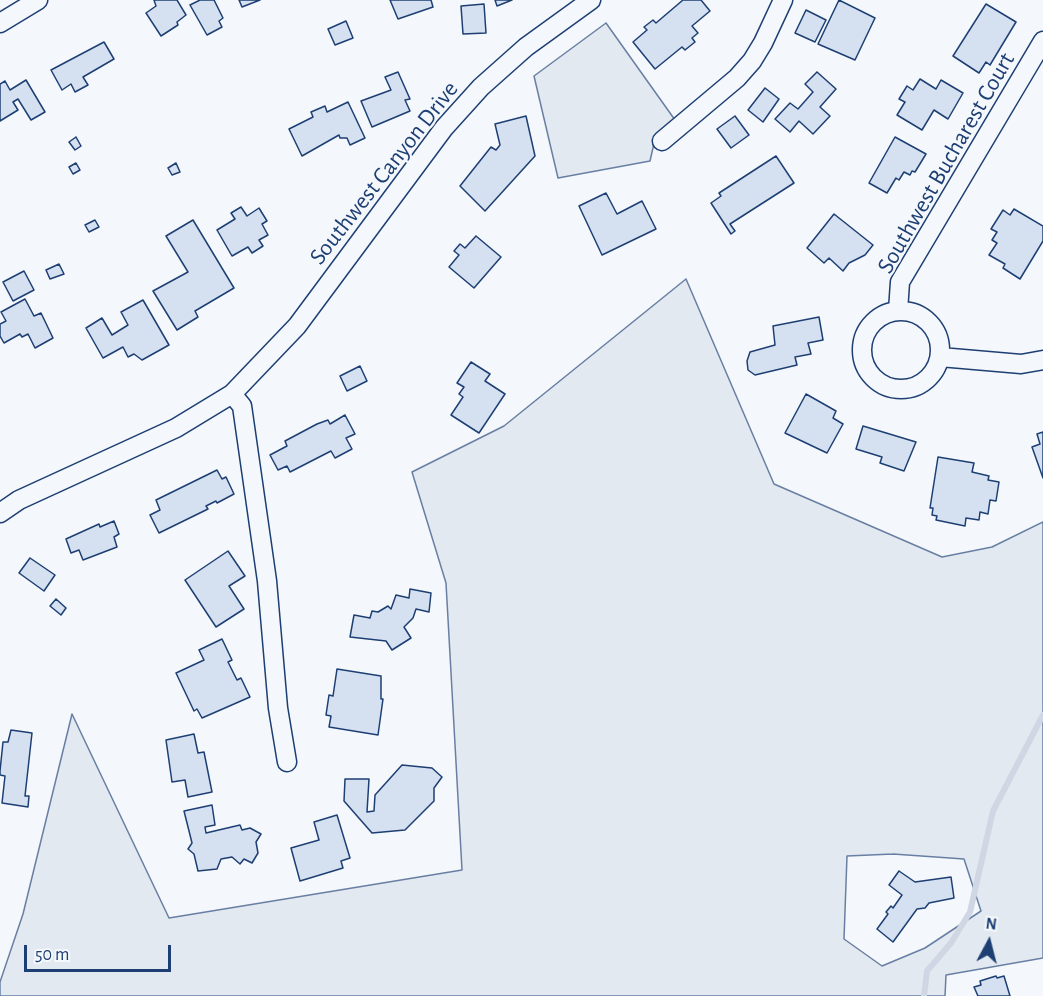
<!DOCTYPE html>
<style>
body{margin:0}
#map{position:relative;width:1043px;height:996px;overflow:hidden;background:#f4f7fb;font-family:"Alegreya Sans",sans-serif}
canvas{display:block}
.north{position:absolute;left:959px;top:912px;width:60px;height:60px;-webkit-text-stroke:4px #f4f7fb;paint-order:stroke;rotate:7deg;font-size:16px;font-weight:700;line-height:24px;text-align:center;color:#1d3f73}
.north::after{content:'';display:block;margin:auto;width:21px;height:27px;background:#1d3f73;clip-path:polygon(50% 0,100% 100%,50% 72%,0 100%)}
.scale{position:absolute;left:24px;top:945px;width:147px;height:27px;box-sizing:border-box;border:3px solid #1d3f73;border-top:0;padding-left:8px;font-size:18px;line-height:21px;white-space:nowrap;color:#1d3f73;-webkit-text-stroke:4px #f4f7fb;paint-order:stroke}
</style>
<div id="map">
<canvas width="1043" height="996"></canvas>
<div class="north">N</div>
<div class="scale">50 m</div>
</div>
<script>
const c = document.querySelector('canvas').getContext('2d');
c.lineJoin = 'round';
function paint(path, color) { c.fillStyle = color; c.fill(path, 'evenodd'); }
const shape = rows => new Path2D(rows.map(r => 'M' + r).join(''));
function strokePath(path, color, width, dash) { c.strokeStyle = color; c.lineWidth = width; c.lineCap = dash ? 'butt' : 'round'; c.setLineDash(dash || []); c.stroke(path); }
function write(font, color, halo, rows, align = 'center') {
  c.font = font + ' "Alegreya Sans",sans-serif'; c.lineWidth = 4.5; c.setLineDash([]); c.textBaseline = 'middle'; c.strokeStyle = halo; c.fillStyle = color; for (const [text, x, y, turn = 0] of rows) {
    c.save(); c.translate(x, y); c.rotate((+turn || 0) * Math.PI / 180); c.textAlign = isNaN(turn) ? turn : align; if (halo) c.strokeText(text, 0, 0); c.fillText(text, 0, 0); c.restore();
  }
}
const green = shape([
 [606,23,675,120,655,139,650,161,558,178,534,76,606,23],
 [686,279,774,484,942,557,992,547,1043,522,1043,958,946,975,945,996,0,996,0,982,23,914,72,714,169,918,462,870,446,583,412,472,504,426,686,279],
 [893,854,964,859,981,911,925,948,882,966,844,939,847,856,893,854]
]);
paint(green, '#e3e9f0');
strokePath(green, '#687fa3', 1.5);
strokePath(shape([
 [924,996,927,971,951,943,970,912,993,811,1043,715]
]), '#cfd7e4', 6);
const building = shape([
 [177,0,186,15,177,22,178,25,161,36,146,13,156,6,154,0,177,0],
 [200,0,214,0,223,18,219,21,222,27,207,35,190,5,200,0],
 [239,0,260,0,242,7,239,0],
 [390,0,431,0,433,7,398,19,390,0],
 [495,0,512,0,497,6,495,0],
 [683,0,701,0,710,11,692,26,698,33,692,38,695,42,685,50,682,47,655,69,633,42,647,30,644,27,653,20,656,23,683,0],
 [839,0,875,18,855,60,818,44,839,0],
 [484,4,486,33,463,34,461,6,484,4],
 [986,4,1016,22,990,65,986,62,979,73,953,56,986,4],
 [806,10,826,20,815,42,795,33,806,10],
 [346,21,353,38,335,45,328,29,346,21],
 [104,42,114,59,83,77,88,85,75,92,71,84,62,90,51,70,104,42],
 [398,72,410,99,405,100,410,111,372,127,361,101,391,90,385,77,398,72],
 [817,72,836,89,820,107,830,116,813,134,799,121,790,132,775,119,790,103,798,109,813,92,805,84,817,72],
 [920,79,936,89,941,80,963,93,948,119,934,110,922,130,897,115,905,102,899,99,907,86,913,90,920,79],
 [26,80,45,112,31,120,18,99,13,102,18,110,0,121,0,84,5,81,10,90,26,80],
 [765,88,779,99,763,122,748,110,765,88],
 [348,102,365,138,350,145,347,138,340,138,339,135,302,156,289,129,313,117,311,112,325,106,327,112,348,102],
 [526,116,535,156,485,211,460,186,491,147,496,150,500,145,495,124,526,116],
 [735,116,749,135,731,148,717,129,735,116],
 [76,137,81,146,75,150,69,142,76,137],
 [895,137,926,154,915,172,912,171,910,175,904,172,899,180,896,178,887,193,869,183,895,137],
 [776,156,794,183,730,224,735,231,731,234,711,203,721,196,719,193,776,156],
 [76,163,80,170,73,174,69,167,76,163],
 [176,163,180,172,172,175,168,168,176,163],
 [606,193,617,214,642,201,656,229,602,255,579,206,606,193],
 [241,207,247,216,259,208,267,221,262,224,268,235,259,240,263,246,252,253,248,247,232,256,217,230,235,219,231,213,241,207],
 [1014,209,1043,226,1043,241,1020,279,1003,268,1005,264,989,255,997,243,992,240,997,232,991,229,1003,210,1010,215,1014,209],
 [834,214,873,245,865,255,849,263,843,271,829,258,824,263,807,248,834,214],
 [95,220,99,227,89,232,85,225,95,220],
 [193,220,234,288,195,311,198,317,177,330,153,291,188,272,166,236,193,220],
 [476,236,501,257,474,288,449,267,459,255,454,251,460,244,465,248,476,236],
 [59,264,64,274,50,279,46,270,59,264],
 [24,271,34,290,13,301,3,282,24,271],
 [25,299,34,316,41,313,53,338,35,348,28,334,22,337,20,334,4,343,0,336,0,324,6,321,1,312,25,299],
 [143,300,169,345,142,360,134,354,128,357,123,347,103,358,86,328,102,318,112,335,128,325,121,312,143,300],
 [819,317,823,340,808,343,811,354,795,357,797,365,755,375,748,370,747,361,750,352,775,345,773,326,819,317],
 [471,362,490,374,485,381,505,394,479,433,451,415,463,397,459,394,464,387,457,383,471,362],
 [360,366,367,381,347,391,340,376,360,366],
 [806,394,836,411,833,418,843,424,827,453,785,433,806,394],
 [345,415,355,434,346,438,352,449,335,458,331,451,290,472,287,466,278,470,270,455,287,446,285,441,317,424,328,420,330,424,345,415],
 [863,426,916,442,904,471,880,463,882,457,856,449,863,426],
 [1043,432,1043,478,1032,447,1040,444,1037,434,1043,432],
 [938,457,974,463,972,472,989,476,988,480,999,482,996,501,990,500,988,514,980,512,979,520,966,518,965,526,936,520,937,516,932,515,933,508,930,508,938,457],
 [217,470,222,479,226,477,234,494,217,503,216,501,206,506,208,509,159,533,150,515,160,510,156,500,217,470],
 [114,521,119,534,114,537,117,547,83,560,79,550,71,553,66,539,99,524,100,527,114,521],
 [228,551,245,576,229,586,244,609,216,627,185,580,228,551],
 [30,558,55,575,44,591,19,573,30,558],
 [410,589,431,593,429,612,416,609,413,618,404,627,411,638,392,650,386,641,350,637,354,615,370,618,372,611,378,612,388,606,391,609,396,595,409,598,410,589],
 [56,599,66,608,61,615,50,606,56,599],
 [222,639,232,660,228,662,237,680,241,678,250,697,202,718,197,709,194,711,176,673,204,660,199,650,222,639],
 [337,669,381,676,381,699,383,699,378,735,329,727,331,716,326,715,329,695,333,696,337,669],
 [11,730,32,733,25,796,29,796,28,807,2,803,5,776,0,775,0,771,3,742,8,742,11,730],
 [194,734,198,753,204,752,212,792,188,797,185,780,172,782,166,740,194,734],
 [402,765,432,768,442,777,434,788,434,801,405,830,372,833,344,801,345,779,369,779,367,812,374,811,375,795,402,765],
 [212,805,215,825,205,827,206,833,240,825,242,830,250,828,261,834,256,842,258,853,252,863,244,859,240,864,232,857,221,859,217,869,198,871,194,854,188,849,192,843,184,811,212,805],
 [337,815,350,858,341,861,343,868,300,881,291,848,319,840,314,822,337,815],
 [899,871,915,882,951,877,954,898,929,903,925,908,917,909,893,942,877,929,888,914,886,912,891,906,893,908,902,895,889,885,899,871],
 [996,976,997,978,1004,976,1010,996,978,996,974,987,981,985,980,981,996,976]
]);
paint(building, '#d5e0f0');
strokePath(building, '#1d3f73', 1.5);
const minor = shape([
 [0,23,38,0],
 [662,141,737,78,752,61,763,43,783,0],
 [898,311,900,282,1043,41],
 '862 350a39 39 0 1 1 78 0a39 39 0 1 1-78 0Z',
 [940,357,1021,364,1043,360],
 [232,394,242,406,267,581,278,708,287,762],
 [0,513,19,500,176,428,232,394,297,326,444,128,481,87,526,47,591,0]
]);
strokePath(minor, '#1d3f73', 21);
strokePath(minor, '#f4f7fb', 18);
write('24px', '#1d3f73', '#f4f7fb', [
 ["Southwest Bucharest Court",946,163,-60],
 ["Southwest Canyon Drive",384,173,-52]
]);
</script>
